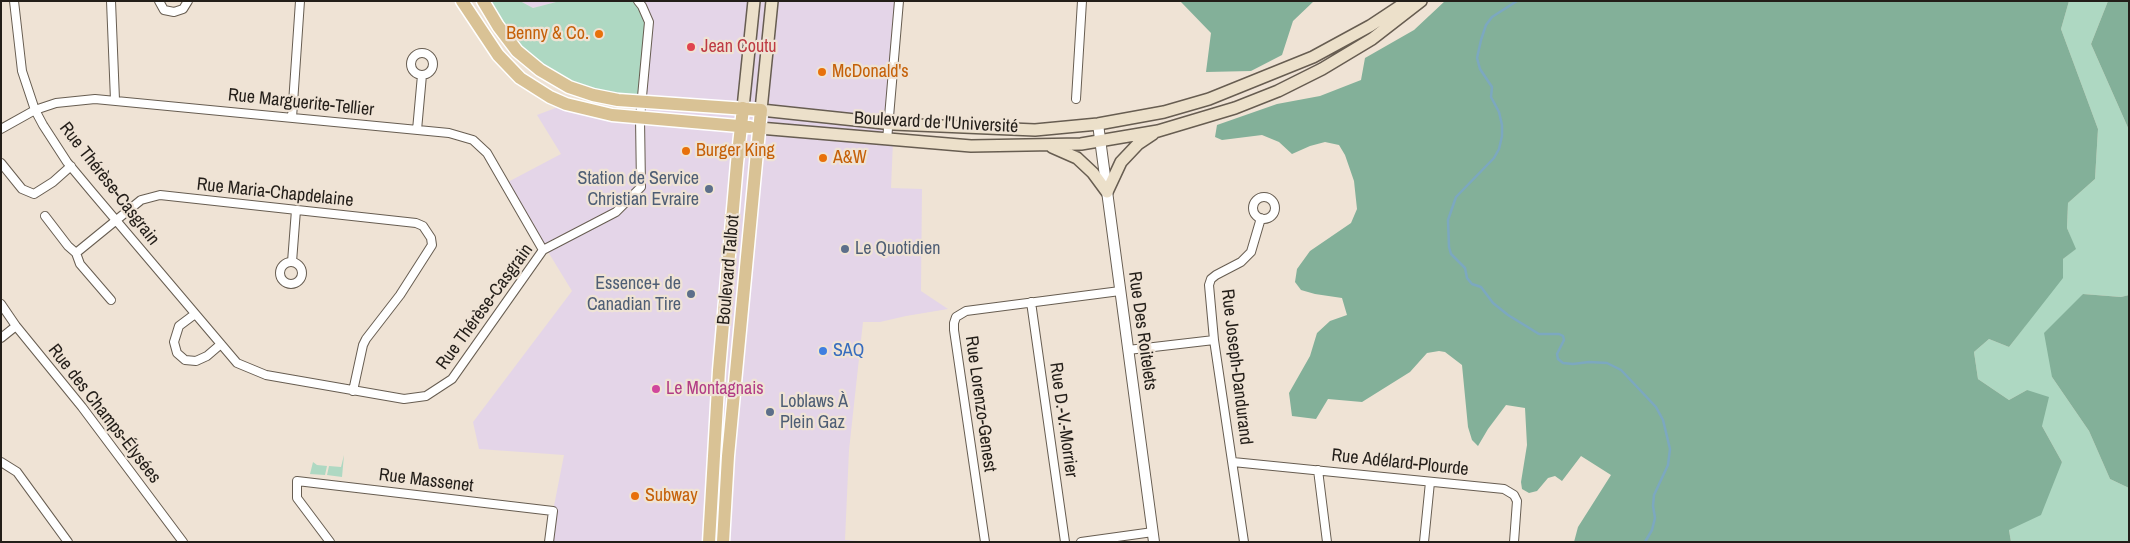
<!DOCTYPE html>
<meta charset="utf-8">
<style>
body{margin:0}
#map{position:relative;width:2130px;height:543px;overflow:hidden;background:#efe3d5;font-family:"Archivo Narrow",sans-serif}
canvas{display:block}
.frame{position:absolute;inset:0;border:2px solid #231e19;pointer-events:none}
</style>
<div id="map">
<canvas width="2130" height="543"></canvas>
<div class="frame"></div>
</div>
<script>
const c = document.querySelector('canvas').getContext('2d');
c.lineJoin = 'round';
function paint(path, color) { c.fillStyle = color; c.fill(path, 'evenodd'); }
const shape = rows => new Path2D(rows.map(r => 'M' + r).join(''));
function strokePath(path, color, width, dash) { c.strokeStyle = color; c.lineWidth = width; c.lineCap = dash ? 'butt' : 'round'; c.setLineDash(dash || []); c.stroke(path); }
function write(font, color, halo, rows, align = 'center') {
  c.font = font + ' "Archivo Narrow",sans-serif'; c.lineWidth = 4.5; c.setLineDash([]); c.textBaseline = 'middle'; c.strokeStyle = halo; c.fillStyle = color; for (const [text, x, y, turn = 0] of rows) {
    c.save(); c.translate(x, y); c.rotate((+turn || 0) * Math.PI / 180); c.textAlign = isNaN(turn) ? turn : align; if (halo) c.strokeText(text, 0, 0); c.fillText(text, 0, 0); c.restore();
  }
}
paint(shape([
 [520,1,560,1,533,8],
 [638,1,899,1,891,188,922,189,921,291,948,309,906,316,880,322,863,322,849,450,845,540,873,542,549,542,553,511,564,455,479,449,473,422,572,291,506,183,561,154,537,115,566,104,640,118]
]), '#e4d5e8');
paint(shape([
 [483,1,520,1,533,8,560,1,638,1,649,22,642,102,618,100,540,71],
 [2069,1,2108,1,2091,44,2129,130,2129,295,2121,297,2083,294,2052,377,2089,431,2110,479,2129,488,2129,542,2011,542,2009,530,2062,462,2042,426,2027,390,2009,400,1978,379,1974,352,1989,339,2009,347,2025,326,2063,259,2075,249,2067,228,2068,203,2095,179,2098,129,2061,29],
 [344,455,342,477,327,475,329,466,341,467],
 [313,462,317,465,327,466,325,475,310,474]
]), '#aed8c2');
paint(shape([
 [1180,1,1314,1,1293,21,1282,55,1251,71,1206,72,1211,33],
 [1445,1,2069,1,2061,29,2098,129,2095,179,2068,203,2067,228,2076,249,2063,259,2063,278,2009,347,1989,339,1974,352,1978,379,2009,400,2027,390,2049,397,2042,426,2062,462,2041,515,2009,530,2011,542,1574,542,1578,527,1611,475,1581,456,1562,481,1555,476,1548,478,1537,491,1529,493,1522,489,1521,482,1527,445,1525,408,1506,405,1488,429,1478,446,1472,440,1468,427,1462,365,1445,352,1439,351,1427,353,1410,372,1362,402,1328,399,1316,419,1292,416,1289,393,1310,356,1317,333,1330,321,1347,315,1342,298,1315,294,1301,290,1295,282,1297,269,1310,251,1351,223,1357,209,1354,181,1345,155,1339,145,1325,142,1310,146,1292,154,1279,142,1262,135,1222,140,1215,137,1217,125,1277,104,1320,96,1361,80,1365,58,1414,30],
 [2108,1,2129,1,2129,130,2091,44],
 [2083,294,2121,297,2129,295,2129,488,2110,479,2089,431,2052,377,2044,333]
]), '#83b099');
strokePath(shape([
 [1517,1,1492,17,1486,25,1481,40,1477,58,1480,69,1492,87,1491,97,1499,112,1502,125,1502,136,1499,149,1494,158,1456,197,1448,220,1449,247,1451,254,1465,268,1467,278,1472,284,1481,287,1493,303,1508,315,1539,334,1559,334,1563,336,1564,340,1557,354,1558,359,1563,363,1573,364,1589,362,1607,363,1621,370,1656,407,1663,420,1670,449,1668,465,1654,495,1653,506,1655,518,1652,530,1645,542]
]), '#7ca8c0', 2.5);
const minor = shape([
 [14,1,22,71,35,110,43,125,67,162,92,192,237,363,266,375,404,399,426,396,452,379,543,250,616,212,641,187,640,118,649,22,642,6,638,1],
 [111,1,115,100],
 [159,1,164,10,174,12,183,9,188,1],
 '411 64a11 11 0 1 1 22 0a11 11 0 1 1-22 0Z',
 [1076,99,1082,1],
 [292,118,300,1],
 [1,129,35,110,56,103,95,99,449,133,473,140,487,153,543,250],
 [417,130,422,75],
 [887,140,899,1],
 [1,163,22,189,34,194,53,182,71,166],
 '1253 208a11 11 0 1 1 22 0a11 11 0 1 1-22 0Z',
 [45,216,68,246,76,253,141,200,160,195,416,223,423,226,431,238,432,245,400,295,366,339,363,345,353,391],
 [76,253,80,264,111,300],
 '280 273a11 11 0 1 1 22 0a11 11 0 1 1-22 0Z',
 [292,262,296,210],
 [1031,302,1065,542],
 [1,304,16,326,82,407,183,542],
 [195,314,179,326,174,342,177,353,185,360,196,361,207,356,221,344],
 [1,338,16,326],
 [1128,350,1214,340],
 [1,462,17,472,68,542],
 [1233,462,1504,489,1514,495,1517,501,1514,542],
 [1318,470,1327,542],
 [330,542,297,498,297,481,553,511,549,542],
 [985,542,954,330,954,323,956,317,966,311,1120,291],
 [1081,542,1153,532],
 [1244,542,1214,340,1209,285,1211,279,1216,275,1241,262,1251,252,1261,218],
 [1424,542,1430,482]
]);
const tertiary = shape([
 [1098,124,1154,542]
]);
const secondary = shape([
 [772,1,761,110,893,124,1035,130,1098,124,1164,112,1209,99,1313,57,1370,26,1408,1],
 [743,108,754,1],
 [759,128,971,146,1081,144,1158,131,1235,108,1278,91,1322,69,1372,39,1421,1],
 [1052,147,1077,158,1093,173,1107,192,1121,162,1138,144,1153,134]
]);
const primary = shape([
 [462,1,498,55,520,78,550,97,566,104,612,115,750,127],
 [483,1,498,26,517,51,540,70,569,87,593,95,618,100,761,110,728,456,723,542],
 [709,542,719,370,737,163,743,108]
]);
strokePath(minor, '#675d51', 10);
strokePath(tertiary, '#675d51', 12);
strokePath(secondary, '#675d51', 14);
strokePath(primary, '#fff', 15);
strokePath(minor, '#fff', 8);
strokePath(tertiary, '#fff', 10);
strokePath(secondary, '#ece0ca', 11);
strokePath(primary, '#d9c295', 12);
for (const [x, y, r, color] of [
 [599,34,5,"#e8710a"],
 [691,47,5,"#e0444e"],
 [822,72,5,"#e8710a"],
 [686,151,5,"#e8710a"],
 [823,158,5,"#e8710a"],
 [709,189,5,"#5c6f8a"],
 [845,249,5,"#5c6f8a"],
 [691,294,5,"#5c6f8a"],
 [823,351,5,"#3f7fe0"],
 [656,389,5,"#d1479c"],
 [770,412,5,"#5c6f8a"],
 [635,496,5,"#e8710a"]
]) { const dot = new Path2D(); dot.arc(x, y, r, 0, 2 * Math.PI); c.fillStyle = color; c.fill(dot); strokePath(dot, '#efe3d5', 2); }
write('18px', '#c56008', '#efe3d5', [
 ["Benny & Co.",589,34,"right"],
 ["McDonald's",832,72],
 ["Burger King",696,151],
 ["A&W",833,158],
 ["Subway",645,496]
], 'left');
write('18px', '#be3a42', '#efe3d5', [
 ["Jean Coutu",701,47]
], 'left');
write('18px', '#231e19', '#efe3d5', [
 ["Rue Marguerite-Tellier",301,103,6],
 ["Boulevard de l'Université",936,123,3],
 ["Rue Thérèse-Casgrain",109,184,52],
 ["Rue Maria-Chapdelaine",275,193,6],
 ["Boulevard Talbot",729,270,-85],
 ["Rue Thérèse-Casgrain",485,307,-54],
 ["Rue Des Roitelets",1142,331,82],
 ["Rue Joseph-Dandurand",1236,367,83],
 ["Rue Lorenzo-Genest",980,404,82],
 ["Rue des Champs-Élysées",104,414,52],
 ["Rue D.-V.-Morrier",1063,420,82],
 ["Rue Adélard-Plourde",1400,463,6],
 ["Rue Massenet",426,481,7]
]);
write('18px', '#4e5e75', '#efe3d5', [
 ["Station de Service",699,179],
 ["Christian Evraire",699,200],
 ["Le Quotidien",855,249,"left"],
 ["Essence+ de",681,284],
 ["Canadian Tire",681,305],
 ["Loblaws À",780,402,"left"],
 ["Plein Gaz",780,423,"left"]
], 'right');
write('18px', '#366cbe', '#efe3d5', [
 ["SAQ",833,351]
], 'left');
write('18px', '#b23c85', '#efe3d5', [
 ["Le Montagnais",666,389]
], 'left');
</script>
